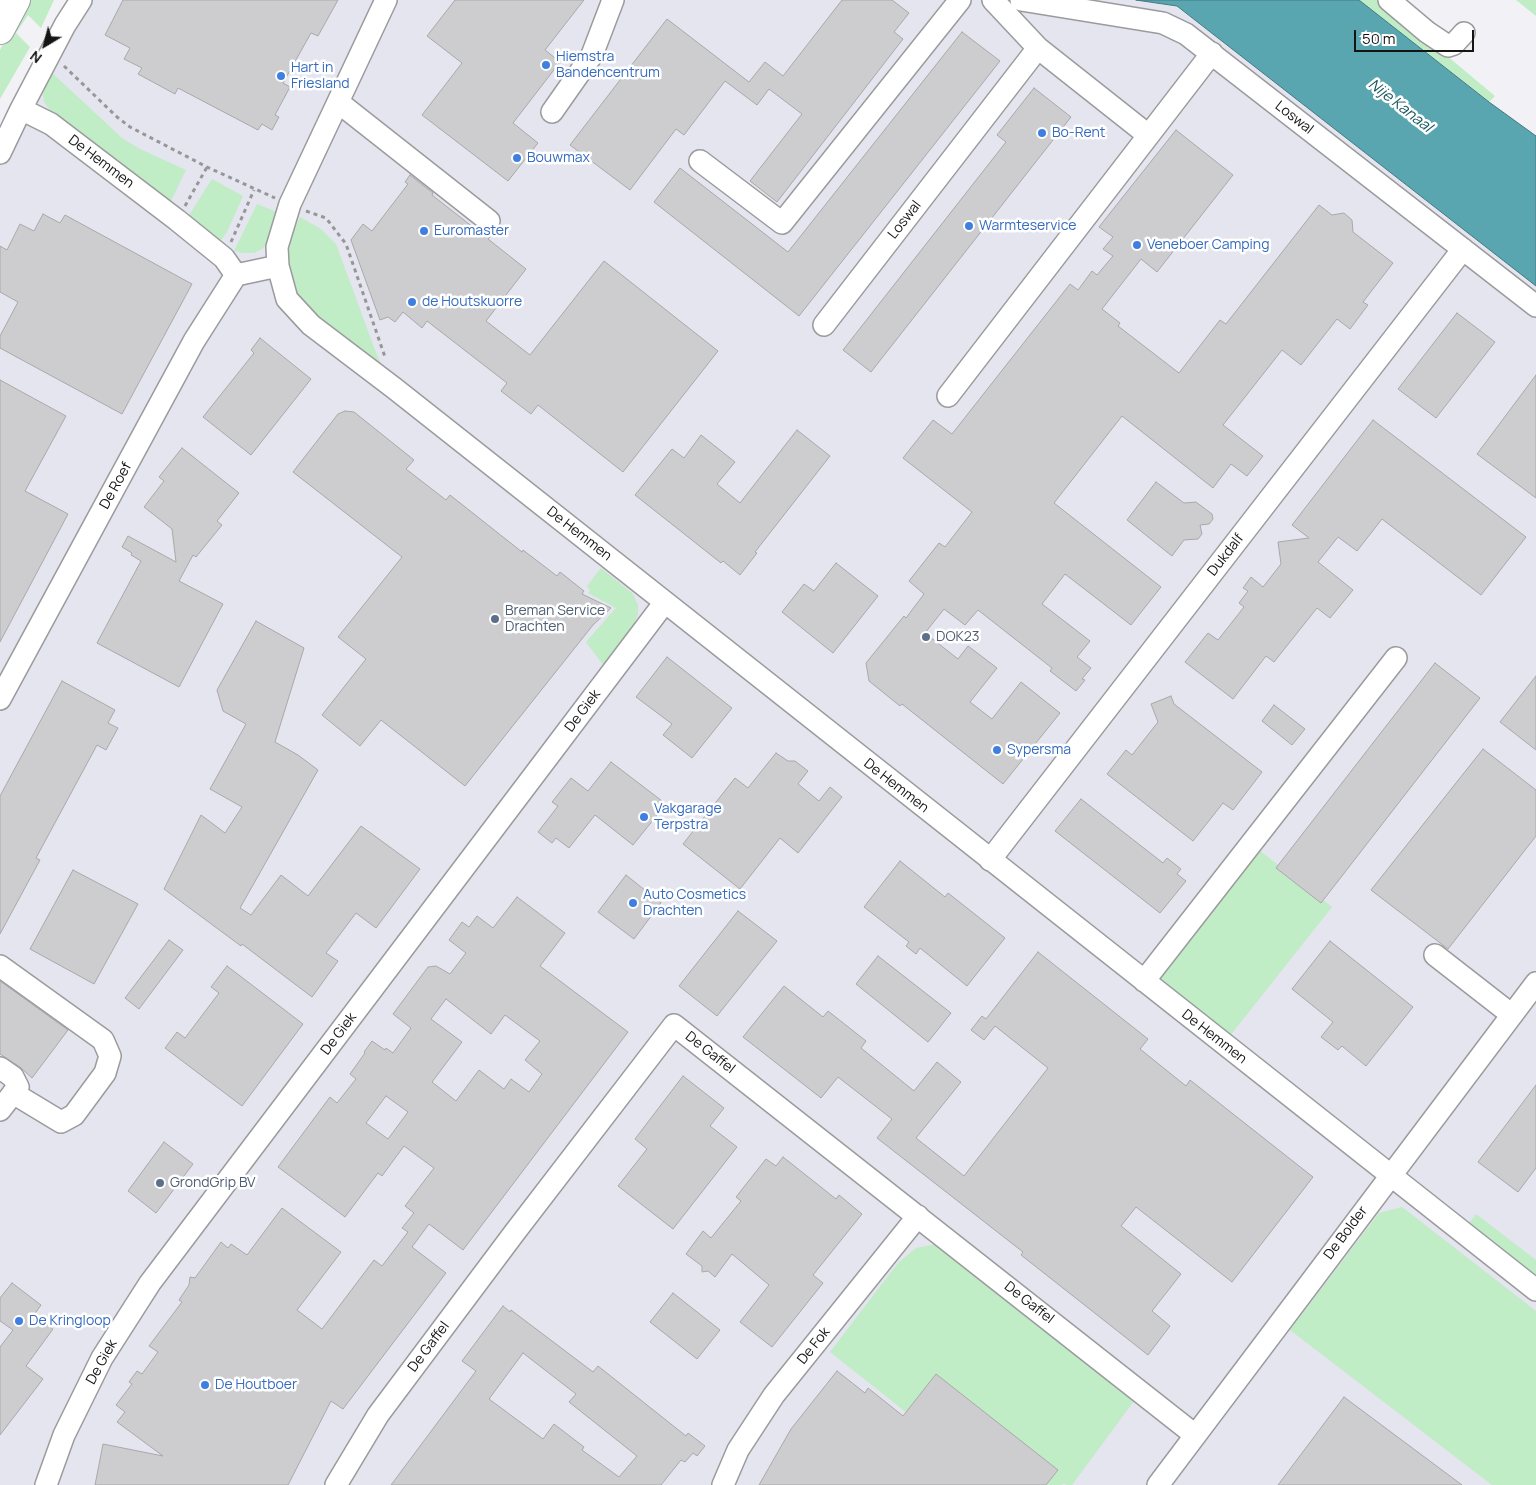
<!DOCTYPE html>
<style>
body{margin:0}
#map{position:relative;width:1536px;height:1485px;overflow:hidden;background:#f2f1f5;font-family:Manrope,sans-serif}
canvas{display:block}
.north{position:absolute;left:20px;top:20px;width:50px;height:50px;-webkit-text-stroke:4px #fff;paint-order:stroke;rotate:217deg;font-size:14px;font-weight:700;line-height:20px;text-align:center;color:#141415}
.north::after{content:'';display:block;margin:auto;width:18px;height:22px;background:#141415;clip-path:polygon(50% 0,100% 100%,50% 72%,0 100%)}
.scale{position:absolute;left:1354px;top:30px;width:120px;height:22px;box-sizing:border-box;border:2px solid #141415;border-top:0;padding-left:6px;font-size:15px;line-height:18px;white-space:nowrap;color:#141415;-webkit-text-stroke:4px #fff;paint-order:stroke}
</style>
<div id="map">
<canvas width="1536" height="1485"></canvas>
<div class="north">N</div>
<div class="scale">50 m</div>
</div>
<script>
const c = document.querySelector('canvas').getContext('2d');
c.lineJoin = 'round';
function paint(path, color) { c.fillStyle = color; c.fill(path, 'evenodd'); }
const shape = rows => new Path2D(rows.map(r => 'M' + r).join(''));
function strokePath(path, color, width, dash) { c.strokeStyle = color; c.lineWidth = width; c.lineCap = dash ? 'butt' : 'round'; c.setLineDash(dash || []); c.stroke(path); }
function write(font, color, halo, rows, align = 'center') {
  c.font = font + ' Manrope,sans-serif'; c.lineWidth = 5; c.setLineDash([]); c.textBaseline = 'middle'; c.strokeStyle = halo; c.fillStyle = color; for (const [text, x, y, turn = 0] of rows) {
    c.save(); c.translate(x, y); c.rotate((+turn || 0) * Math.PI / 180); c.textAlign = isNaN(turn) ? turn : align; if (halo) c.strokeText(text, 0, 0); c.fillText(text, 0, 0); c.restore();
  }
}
paint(shape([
 [72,0,1191,0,1536,269,1536,1485,0,1485,0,132]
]), '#e5e5ef');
paint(shape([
 [26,0,54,0,41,28,28,15,16,33,30,47,0,99,0,50],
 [1359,0,1380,0,1495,96,1489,102],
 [1516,0,1536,0,1536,16],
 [50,71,122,138,140,149,186,170,169,205,50,110,44,102,43,95,47,75],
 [212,179,243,196,227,232,218,244,188,217],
 [257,204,279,213,269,241,262,249,254,253,242,253,234,251],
 [300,217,321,229,336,244,375,350,384,371,303,305,297,298,286,264,288,243],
 [601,568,633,594,638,605,638,614,633,626,604,666,586,642,616,608,588,593,590,590,587,586],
 [1259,850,1332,907,1229,1037,1156,980],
 [1402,1207,1536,1311,1536,1485,1492,1485,1290,1330,1379,1213],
 [1476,1214,1536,1260,1536,1273,1533,1278,1467,1226],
 [936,1244,1134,1401,1072,1485,1066,1485,1064,1483,1062,1485,998,1485,830,1352,898,1263,916,1248]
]), '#c0ecc6');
const water = shape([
 [1136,0,1359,0,1489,102,1536,136,1536,286,1177,6,1136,0]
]);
paint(water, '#59a6b0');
strokePath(water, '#447a82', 1);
const building = shape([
 [123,0,338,0,318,36,311,33,283,83,290,87,275,115,279,117,272,130,262,124,258,130,178,88,175,94,138,74,142,68,124,59,130,48,105,35,123,0],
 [455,0,584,0,545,50,560,62,513,123,538,143,508,181,422,115,462,63,427,36,455,0],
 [842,0,892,0,909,13,894,32,903,39,777,202,750,181,802,114,769,89,757,105,725,81,684,135,676,129,630,190,570,145,667,19,749,82,765,62,783,76,842,0],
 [962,32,1000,61,799,316,654,202,680,168,788,252,962,32],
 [1034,88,1071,117,871,372,843,350,1006,142,997,135,1034,88],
 [1176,130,1233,175,1157,272,1141,259,1102,309,1120,323,1118,326,1179,373,1220,320,1226,324,1319,205,1332,215,1344,213,1352,220,1353,232,1393,263,1363,302,1368,305,1350,329,1337,319,1301,365,1282,350,1223,425,1263,456,1247,476,1231,464,1213,488,1122,416,1054,503,1161,587,1131,625,1065,574,1042,604,1090,641,1077,657,1091,668,1082,679,1085,680,1076,691,1050,671,1052,668,978,610,965,625,944,609,925,633,958,659,968,646,997,668,970,702,992,719,1021,682,1060,713,1003,784,902,704,900,706,869,681,866,663,904,616,906,618,924,594,909,581,939,543,945,547,972,512,903,458,933,420,952,434,1070,284,1078,290,1092,271,1097,275,1113,256,1103,249,1113,237,1099,227,1176,130],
 [410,175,433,193,432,195,478,231,480,230,487,233,493,234,488,239,526,269,486,321,530,355,604,261,718,351,623,472,538,405,531,414,501,391,507,383,427,321,422,328,403,312,395,322,388,317,380,320,351,240,363,224,372,231,408,184,405,182,410,175],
 [43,214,60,223,65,215,192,284,122,414,0,348,0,336,18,302,0,292,0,246,7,250,20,224,34,231,43,214],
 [1457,313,1495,342,1436,418,1398,389,1457,313],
 [260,338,311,379,251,455,203,417,254,353,251,350,260,338],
 [1536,375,1536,498,1477,454,1536,375],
 [0,380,66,416,25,491,68,514,0,642,0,380],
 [345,411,354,412,414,460,406,469,446,500,450,495,522,552,523,550,557,576,560,572,584,591,582,594,611,608,593,625,465,786,381,720,360,746,322,715,366,659,338,637,402,557,293,472,338,414,345,411],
 [1373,420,1526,537,1481,595,1382,519,1357,551,1338,537,1318,562,1353,590,1330,618,1317,608,1274,662,1266,656,1233,699,1185,662,1208,633,1218,640,1244,607,1239,603,1248,591,1243,588,1251,577,1263,587,1281,564,1278,542,1309,538,1292,525,1373,420],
 [797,430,830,456,755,552,757,553,740,575,723,561,721,563,635,495,672,449,684,458,701,435,735,462,717,484,740,503,797,430],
 [182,448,239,493,217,521,222,525,196,557,193,555,179,581,223,604,179,687,97,643,141,561,131,555,132,553,122,547,128,536,176,562,172,529,144,507,164,481,159,477,182,448],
 [1156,482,1184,503,1196,502,1212,514,1213,519,1209,524,1200,525,1202,534,1198,539,1184,540,1172,556,1127,520,1156,482],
 [836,563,878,596,833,653,782,612,804,584,814,591,836,563],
 [256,621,304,648,275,742,298,755,318,770,240,908,251,915,281,875,308,896,361,826,420,869,376,928,356,913,326,953,338,961,312,997,242,944,241,946,164,889,201,815,225,833,242,807,210,789,246,724,223,711,217,690,256,621],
 [667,657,732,708,692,758,663,735,672,724,636,697,667,657],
 [1435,663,1480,698,1321,903,1276,868,1435,663],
 [1536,676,1536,750,1500,722,1536,676],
 [62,681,115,710,108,723,118,728,106,750,97,745,36,858,40,860,0,934,0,796,62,681],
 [1171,696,1174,704,1262,772,1233,810,1223,803,1193,841,1107,774,1126,750,1132,755,1158,722,1151,704,1171,696],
 [1274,705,1305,729,1292,745,1262,721,1274,705],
 [1483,749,1536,790,1536,836,1448,949,1371,890,1483,749],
 [776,753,788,761,795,761,808,771,798,784,819,801,830,787,842,797,798,853,780,838,740,889,683,844,735,778,748,788,776,753],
 [611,762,666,804,633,845,595,815,569,848,556,838,552,843,538,832,558,806,552,802,571,778,588,791,611,762],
 [1081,799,1163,863,1167,858,1181,869,1177,874,1186,881,1160,913,1055,831,1081,799],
 [900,861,945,897,948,893,1005,938,967,986,920,948,916,954,906,946,909,942,864,907,900,861],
 [73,870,138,904,94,984,30,949,73,870],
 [626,875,661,903,634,939,598,912,626,875],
 [517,897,565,933,540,966,628,1032,463,1250,429,1224,412,1247,446,1273,343,1409,331,1401,288,1485,95,1485,103,1444,163,1456,117,1422,125,1412,116,1405,132,1384,129,1382,137,1371,142,1374,158,1352,149,1346,182,1302,179,1300,189,1285,190,1277,195,1278,221,1242,228,1248,231,1244,247,1255,282,1208,341,1252,297,1310,322,1329,374,1260,382,1266,408,1232,402,1228,414,1213,405,1206,434,1168,404,1146,382,1176,378,1173,345,1217,278,1167,330,1097,337,1103,356,1079,350,1074,365,1053,364,1052,372,1041,385,1050,386,1048,393,1053,411,1028,393,1014,428,967,436,966,450,974,466,953,449,940,462,922,469,927,477,916,493,928,517,897],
 [446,999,491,1034,505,1015,540,1041,525,1060,542,1074,529,1092,511,1079,504,1089,479,1070,456,1101,432,1082,462,1042,431,1019,446,999],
 [386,1096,408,1112,388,1139,366,1123,386,1096],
 [738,911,777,941,717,1016,679,986,738,911],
 [169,940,183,950,139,1009,125,998,169,940],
 [1330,941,1413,1007,1366,1066,1342,1046,1338,1050,1321,1037,1333,1022,1292,989,1330,941],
 [1038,952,1148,1039,1140,1049,1186,1086,1190,1080,1313,1177,1232,1282,1136,1207,1121,1226,1181,1274,1152,1311,1170,1326,1148,1355,1021,1255,1023,1252,877,1138,892,1119,838,1077,821,1098,743,1037,784,986,823,1017,828,1011,866,1041,861,1048,914,1091,937,1062,961,1082,916,1138,964,1176,1048,1068,995,1026,984,1040,971,1030,982,1016,986,1019,1038,952],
 [878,956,951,1013,928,1042,856,984,878,956],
 [227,966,303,1024,242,1106,165,1048,177,1032,185,1038,219,993,211,987,227,966],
 [0,981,68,1030,32,1078,20,1067,0,1054,0,981],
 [683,1076,724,1108,710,1126,737,1147,673,1229,618,1186,647,1149,635,1139,683,1076],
 [1536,1085,1536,1168,1518,1192,1478,1162,1536,1085],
 [164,1142,193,1164,156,1213,128,1191,164,1142],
 [783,1157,836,1199,839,1195,862,1214,813,1275,823,1283,772,1347,740,1322,769,1285,732,1254,715,1277,708,1271,702,1272,702,1266,686,1254,703,1231,711,1238,741,1201,736,1197,766,1159,776,1166,783,1157],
 [12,1283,41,1305,34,1315,53,1329,26,1366,43,1379,0,1435,0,1347,13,1330,0,1321,0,1298,12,1283],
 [673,1293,720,1330,697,1359,650,1322,673,1293],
 [503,1306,510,1312,511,1310,593,1372,598,1366,686,1436,688,1433,705,1446,697,1456,693,1453,685,1462,681,1460,661,1485,391,1485,476,1371,462,1361,503,1306],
 [523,1353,576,1394,569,1402,637,1456,619,1477,582,1450,584,1447,554,1424,543,1439,489,1399,523,1353],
 [837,1371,865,1393,868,1388,903,1416,936,1374,1058,1470,1046,1485,759,1485,791,1429,837,1371],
 [1344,1397,1462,1485,1278,1485,1344,1397]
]);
paint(building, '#cdcdd0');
strokePath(building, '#a9a9ac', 1);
const minor = shape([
 [81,0,65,25,21,109,51,124,177,220,224,258,236,275,278,266],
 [386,0,290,204,277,247,278,266,287,299,311,325,394,388,1536,1290],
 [1021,0,1163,23,1186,34,1536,306],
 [1389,0,1427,32,1448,46,1454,44,1464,33],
 [1038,48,1148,135],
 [338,102,489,221],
 [552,112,592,55,613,0],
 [0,153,21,109],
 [700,161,782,223,960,0],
 [824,325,1038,48,993,0],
 [948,396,1212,53],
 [0,699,194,341,236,275],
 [990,860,1463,249],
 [1435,955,1512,1015],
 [0,966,103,1040,110,1056,105,1073,74,1115,61,1122,13,1093],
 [1144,981,1396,658],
 [0,1068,13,1077,18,1087,0,1110],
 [46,1485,64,1435,102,1358,150,1283,665,602],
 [336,1485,378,1415,515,1232,674,1025,1195,1435],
 [723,1485,738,1450,774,1395,918,1216],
 [1158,1485,1536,983]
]);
const major = shape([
 [0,30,16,0]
]);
strokePath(minor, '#9b9b9e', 24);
strokePath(major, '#9b9b9e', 30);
strokePath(shape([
 [64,66,117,117,130,127,207,167,275,198],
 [185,206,207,167],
 [306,211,326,218,346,244,385,357],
 [231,242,254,190]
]), '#979699', 3, [4, 4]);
strokePath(minor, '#fff', 21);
strokePath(major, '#fff', 28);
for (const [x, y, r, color] of [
 [546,65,5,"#3f7fe0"],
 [281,76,5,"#3f7fe0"],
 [1042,133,5,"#3f7fe0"],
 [517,158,5,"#3f7fe0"],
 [969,226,5,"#3f7fe0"],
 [424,231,5,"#3f7fe0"],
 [1137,245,5,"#3f7fe0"],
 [412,302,5,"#3f7fe0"],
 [495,619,5,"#5c6f8a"],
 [926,637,5,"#5c6f8a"],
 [997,750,5,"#3f7fe0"],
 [644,817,5,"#3f7fe0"],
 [633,903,5,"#3f7fe0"],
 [160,1183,5,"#5c6f8a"],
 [19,1321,5,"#3f7fe0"],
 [205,1385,5,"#3f7fe0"]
]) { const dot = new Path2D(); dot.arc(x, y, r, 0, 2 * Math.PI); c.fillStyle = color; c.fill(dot); strokePath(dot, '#fff', 2); }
write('14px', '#366cbe', '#fff', [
 ["Hiemstra",556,57],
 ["Bandencentrum",556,73],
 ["Hart in",291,68],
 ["Friesland",291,84],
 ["Bo-Rent",1052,133],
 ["Bouwmax",527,158],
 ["Warmteservice",979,226],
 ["Euromaster",434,231],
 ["Veneboer Camping",1147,245],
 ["de Houtskuorre",422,302],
 ["Sypersma",1007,750],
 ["Vakgarage",654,809],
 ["Terpstra",654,825],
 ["Auto Cosmetics",643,895],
 ["Drachten",643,911],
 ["De Kringloop",29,1321],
 ["De Houtboer",215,1385]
], 'left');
write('14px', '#141415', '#fff', [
 ["Loswal",1294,118,38],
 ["De Hemmen",101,162,37],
 ["Loswal",905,220,-52],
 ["De Roef",116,486,-61],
 ["De Hemmen",579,534,38],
 ["Dukdalf",1226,555,-52],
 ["De Giek",583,711,-53],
 ["De Hemmen",896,786,38],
 ["De Giek",339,1034,-53],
 ["De Hemmen",1214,1037,38],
 ["De Gaffel",710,1053,38],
 ["De Bolder",1346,1233,-53],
 ["De Gaffel",1029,1303,38],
 ["De Fok",814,1346,-51],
 ["De Gaffel",429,1347,-53],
 ["De Giek",102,1362,-61]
]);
write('14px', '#4e5e75', '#fff', [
 ["Breman Service",505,611],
 ["Drachten",505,627],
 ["DOK23",936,637],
 ["GrondGrip BV",170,1183]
], 'left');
write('italic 15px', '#175960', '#fff', [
 ["Nije Kanaal",1400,106,38]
]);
</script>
